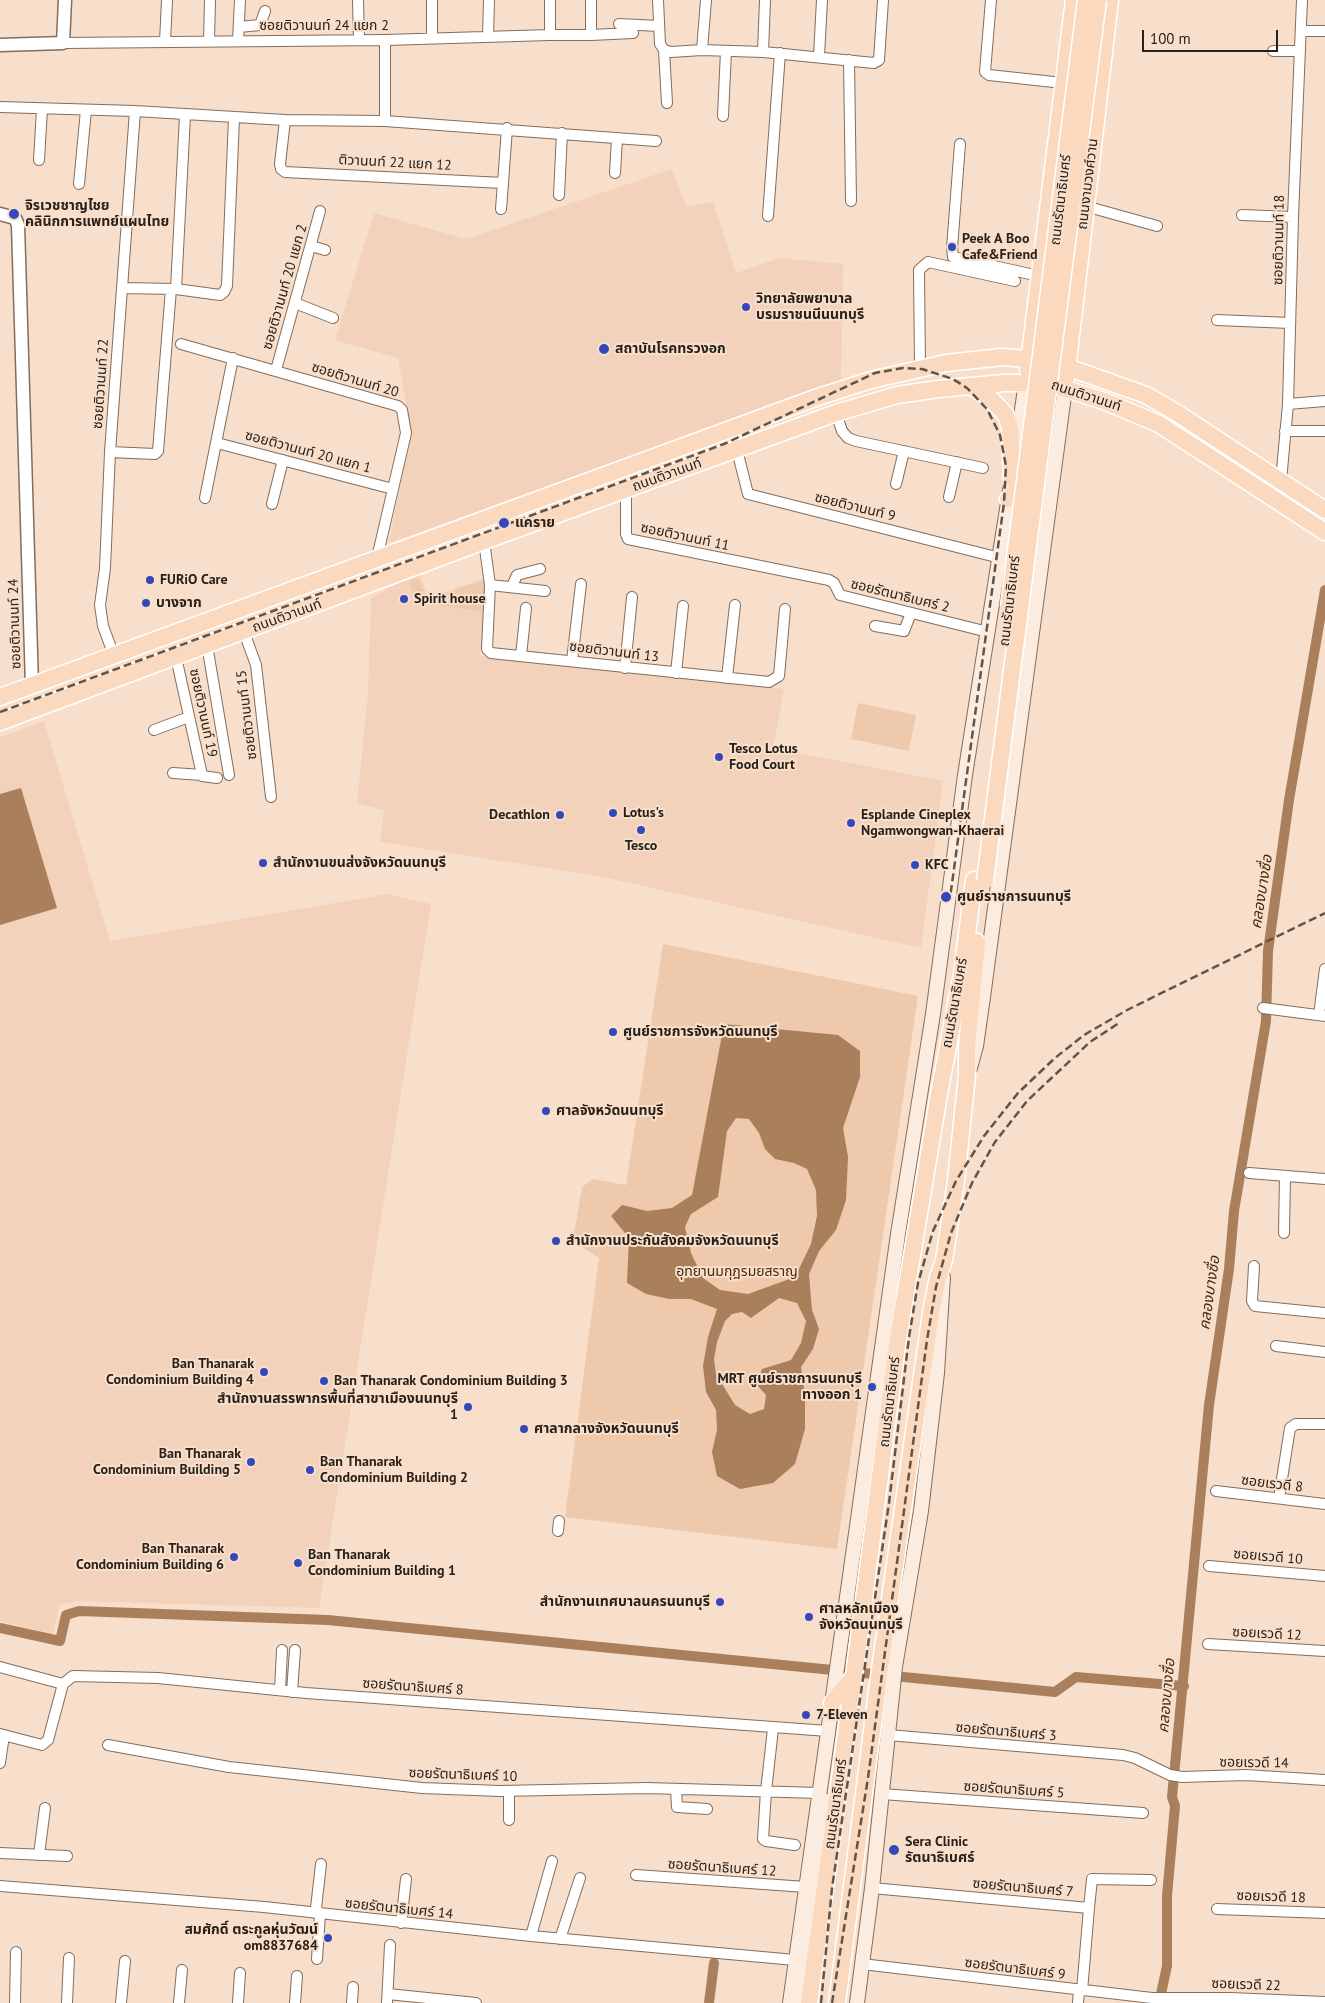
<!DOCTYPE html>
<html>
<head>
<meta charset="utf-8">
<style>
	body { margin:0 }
	#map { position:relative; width:1325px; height:2003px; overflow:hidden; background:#f8dfcb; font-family:"PT Sans",sans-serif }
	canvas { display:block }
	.scale { position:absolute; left:1142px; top:30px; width:136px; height:22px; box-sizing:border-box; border:2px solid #292019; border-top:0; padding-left:6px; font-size:15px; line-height:18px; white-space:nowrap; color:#292019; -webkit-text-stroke:4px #f8dfcb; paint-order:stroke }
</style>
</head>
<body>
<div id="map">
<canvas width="1325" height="2003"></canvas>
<div class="scale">100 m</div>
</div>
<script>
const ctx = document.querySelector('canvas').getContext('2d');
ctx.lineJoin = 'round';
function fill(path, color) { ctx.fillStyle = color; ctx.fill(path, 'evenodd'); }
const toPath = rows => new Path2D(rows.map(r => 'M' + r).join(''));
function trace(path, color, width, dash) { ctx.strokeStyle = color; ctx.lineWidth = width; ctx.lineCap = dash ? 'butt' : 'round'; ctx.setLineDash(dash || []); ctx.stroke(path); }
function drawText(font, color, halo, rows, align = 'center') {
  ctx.font = font + ' "PT Sans","Noto Sans Thai",sans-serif'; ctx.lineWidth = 4; ctx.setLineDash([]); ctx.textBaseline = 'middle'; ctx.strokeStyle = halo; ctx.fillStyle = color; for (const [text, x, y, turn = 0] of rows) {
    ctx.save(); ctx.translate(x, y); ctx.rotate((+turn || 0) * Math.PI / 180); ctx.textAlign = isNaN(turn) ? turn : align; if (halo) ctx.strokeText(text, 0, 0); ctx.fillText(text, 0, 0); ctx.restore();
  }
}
const built = toPath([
	[672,169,686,207,713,202,736,273,780,258,843,264,841,381,389,543,411,433,398,358,335,340,374,213,466,239],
	[419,571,428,598,488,577,480,656,784,689,773,748,943,781,921,948,598,876,380,842,384,810,357,803,368,694,371,598],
	[44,721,110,941,388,894,431,904,319,1608,78,1601,59,1605,53,1634,0,1621,0,737]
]);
const green = toPath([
	[418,578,427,599,487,579,484,612,416,601,409,582],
	[858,703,916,715,909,751,851,739],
	[663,944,918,996,837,1549,565,1517,599,1258,573,1241,582,1187,593,1179,626,1185]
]);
const water = toPath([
	[21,788,57,908,0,925,0,794],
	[724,1024,838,1035,860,1051,860,1077,843,1128,848,1157,846,1200,836,1230,819,1251,809,1274,812,1310,819,1329,813,1349,801,1367,805,1395,805,1429,795,1464,773,1483,740,1489,717,1476,712,1452,717,1430,716,1410,706,1392,703,1366,708,1337,717,1309,691,1299,669,1299,646,1294,627,1283,629,1238,611,1216,622,1205,647,1211,672,1208,692,1195],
	[736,1118,749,1119,759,1133,765,1149,775,1159,794,1163,807,1169,816,1190,817,1216,811,1244,795,1277,748,1294,720,1290,703,1278,691,1253,685,1227,691,1214,718,1197,727,1131],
	[779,1298,797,1303,806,1321,801,1343,791,1360,762,1369,757,1385,766,1395,764,1409,750,1414,735,1405,716,1374,714,1359,717,1342,725,1321,732,1314,742,1312,751,1318]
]);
const canal = toPath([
	[0,1628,60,1641,66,1615,79,1611,328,1620,1055,1692,1076,1677,1184,1686],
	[709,2003,714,1963],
	[1159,2003,1167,1966,1167,1896,1175,1806,1172,1797,1209,1405,1229,1269,1234,1211,1266,1021,1268,951,1289,800,1325,590]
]);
const minor = toPath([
	[358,0,359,39],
	[658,0,660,44,664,50,667,103],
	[991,0,985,72,989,75,1063,83],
	[619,24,659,26],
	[239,27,260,25,265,11],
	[1301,31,1325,31],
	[550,35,591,35,591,0],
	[591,35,633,33],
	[488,37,489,0],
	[432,38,432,0],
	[385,40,385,121],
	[209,41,210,0],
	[238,41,240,0],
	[165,42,167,0],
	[63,43,385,40,550,35,550,0],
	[664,50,671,52,702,50,763,52,874,63,879,60,883,0],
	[702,50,706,0],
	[1273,51,1300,51],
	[763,52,765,0],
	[819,56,822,0],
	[849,60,851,201],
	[0,107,135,111,285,120,385,121,656,141],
	[723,116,726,51],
	[285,120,280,164,281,169,285,172,503,183,507,128],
	[960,144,952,248,953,257,1039,276],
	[39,160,42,109],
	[615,173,617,138],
	[79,184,86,110],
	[559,195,562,133],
	[1085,206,1157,226],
	[501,209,503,183],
	[1242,215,1293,217],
	[768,216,780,53],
	[311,246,325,250],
	[122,288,176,289,220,295,224,292,227,286,234,118],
	[176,289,185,116],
	[295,303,333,318],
	[1217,320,1290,323],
	[181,344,398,406,402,410,406,433,377,558],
	[920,367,919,270,928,262,1015,281],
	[276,370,320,211],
	[1288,404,1325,401],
	[836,413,842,431,848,438,856,441,983,468],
	[1285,431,1325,431],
	[217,443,393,489],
	[737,450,748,494,1000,558],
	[110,452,155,454,158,451,171,289],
	[1281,481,1288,404,1293,217,1302,0],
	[896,484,904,451],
	[626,490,626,534,628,539,829,580,834,583,840,595,988,632],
	[949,497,957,462],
	[205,498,233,358],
	[272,504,283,460],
	[484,541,490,585,487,649,491,653,769,682,779,676,785,609],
	[490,585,545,591],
	[512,586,517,575,540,569],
	[875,626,904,631,911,613],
	[244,632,256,665,271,797],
	[207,645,229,775],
	[114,656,103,626,100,605,105,568,110,452,135,111],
	[521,656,526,608],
	[572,661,581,584],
	[625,668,632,597],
	[676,673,683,606],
	[727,678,735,605],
	[154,730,189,717],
	[173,773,202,775,176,657],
	[202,776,217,778],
	[1263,1008,1325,1016],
	[1319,1015,1325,969],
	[1249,1173,1325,1179],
	[1284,1233,1285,1176],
	[1254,1266,1252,1301,1255,1306,1325,1313],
	[1276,1346,1325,1352],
	[1216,1491,1325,1504],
	[1279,1498,1290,1428,1296,1424,1325,1424],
	[558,1531,559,1521],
	[1209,1566,1325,1576],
	[1208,1644,1325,1651],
	[0,1667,63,1684,73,1676,158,1678,306,1693,828,1731],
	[280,1690,282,1650],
	[292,1692,295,1650],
	[773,1729,766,1791,763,1839,766,1841,795,1845],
	[0,1734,42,1745,48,1740,63,1684],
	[888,1735,1123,1755,1135,1758,1170,1775,1182,1777,1246,1775,1325,1780],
	[108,1745,229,1767,422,1788,500,1791,647,1788,819,1793],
	[0,1763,4,1735],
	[676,1789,677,1807,707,1809],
	[882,1794,1143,1813],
	[509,1820,509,1791],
	[0,1853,67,1856],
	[39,1855,45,1808],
	[636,1875,806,1887],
	[0,1886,264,1907,531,1936,795,1960],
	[872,1888,1089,1908,1082,1991],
	[1089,1908,1092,1879,1151,1880],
	[1217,1909,1325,1913],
	[401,1923,406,1879],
	[531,1936,552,1861],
	[560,1939,580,1878],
	[317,1959,320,1914,316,1908,321,1864],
	[862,1964,1152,1998,1230,1998,1325,2002],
	[388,1994,476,2003],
	[15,2003,16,1952],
	[67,2003,69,1958],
	[121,2003,125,1961],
	[179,2003,182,1970],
	[238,2003,240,1973],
	[295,2003,297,1976],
	[352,2003,353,1987],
	[387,2003,390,1945],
	[1078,2003,1079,1991]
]);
const tertiary = toPath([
	[0,45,63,43,65,0],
	[0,214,15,218,18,225,32,686]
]);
const secondary = toPath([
	[1016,451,1026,382],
	[970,1068,976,1046,983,997,1065,388],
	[790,2003,898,1234,933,1014,965,775,1010,490],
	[800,2003,827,1801],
	[857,2003,872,1888,895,1667,921,1511,937,1373,943,1277]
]);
const primary = toPath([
	[1028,370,1074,0],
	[1066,378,1110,0],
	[971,386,990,398,1006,415,1010,428,1012,478],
	[1008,499,1029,477],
	[0,697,818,397,871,380,946,363,1002,357,1029,359,1067,367,1146,395,1177,413,1325,510],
	[0,722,484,541,836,413,897,395,938,389,1005,383,1047,383,1104,401,1159,424,1325,532],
	[832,1703,854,1676],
	[809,2003,854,1676,897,1345,939,1094,962,973,974,880],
	[837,2003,880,1669,931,1313,938,1277,944,1260,956,1181,967,1075,967,1047,977,942]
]);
const rail = toPath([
	[0,712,724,444,875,373,903,368,922,369,953,379,967,388,987,409,1000,435,1006,466,1004,503,950,898],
	[821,2003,832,1888,889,1503,909,1337,918,1283,933,1231,956,1181,984,1136,1018,1093,1055,1058,1084,1035,1129,1009,1325,913],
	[832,2003,868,1778,927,1340,936,1287,951,1233,972,1183,995,1142,1027,1101,1090,1042,1119,1023]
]);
const primaryBridge = toPath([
	[1009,607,1086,0],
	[985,881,1098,0]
]);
const markers = [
	[14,214,6,"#3448ba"],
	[952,247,5,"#3448ba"],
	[746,307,5,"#3448ba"],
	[604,349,6,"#3448ba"],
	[504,523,6,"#3448ba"],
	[150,580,5,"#3448ba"],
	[404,599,5,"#3448ba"],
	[146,603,5,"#3448ba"],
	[719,757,5,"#3448ba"],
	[613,813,5,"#3448ba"],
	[560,815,5,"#3448ba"],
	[851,823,5,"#3448ba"],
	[641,830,5,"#3448ba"],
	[263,863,5,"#3448ba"],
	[915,865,5,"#3448ba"],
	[946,897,6,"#3448ba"],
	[613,1032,5,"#3448ba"],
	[546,1111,5,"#3448ba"],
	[556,1241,5,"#3448ba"],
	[264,1372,5,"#3448ba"],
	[324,1381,5,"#3448ba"],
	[872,1387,5,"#3448ba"],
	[468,1407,5,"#3448ba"],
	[524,1429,5,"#3448ba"],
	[251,1462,5,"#3448ba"],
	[310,1470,5,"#3448ba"],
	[234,1557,5,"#3448ba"],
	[298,1563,5,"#3448ba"],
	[720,1602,5,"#3448ba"],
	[809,1617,5,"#3448ba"],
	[806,1715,5,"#3448ba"],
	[894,1850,6,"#3448ba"],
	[328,1938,5,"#3448ba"]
];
const streetNames = [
	["ซอยติวานนท์ 24 แยก 2",324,26],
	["ติวานนท์ 22 แยก 12",395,163,3],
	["ถนนงามวงศ์วาน",1088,184,-83],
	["ถนนรัตนาธิเบศร์",1061,200,-83],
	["ซอยติวานนท์ 18",1279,240,-89],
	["ซอยติวานนท์ 20 แยก 2",285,287,-74],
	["ซอยติวานนท์ 20",355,380,17],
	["ซอยติวานนท์ 22",101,384,-86],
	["ถนนติวานนท์",1086,396,18],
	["ซอยติวานนท์ 20 แยก 1",308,452,15],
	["ถนนติวานนท์",667,475,-20],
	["ซอยติวานนท์ 9",855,507,14],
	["ซอยติวานนท์ 11",685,537,12],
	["ซอยรัตนาธิเบศร์ 2",900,596,14],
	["ถนนรัตนาธิเบศร์",1010,601,-83],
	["ถนนติวานนท์",287,616,-20],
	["ซอยติวานนท์ 24",15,624,-92],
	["ซอยติวานนท์ 13",614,652,7],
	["ซอยติวานนท์ 19",203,713,78],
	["ซอยติวานนท์ 15",247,715,-97],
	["ถนนรัตนาธิเบศร์",955,1003,-80],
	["ถนนรัตนาธิเบศร์",890,1402,-83],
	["ซอยเรวดี 8",1272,1484,7],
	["ซอยเรวดี 10",1268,1557,5],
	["ซอยเรวดี 12",1267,1634,3],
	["ซอยรัตนาธิเบศร์ 8",413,1687,4],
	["ซอยรัตนาธิเบศร์ 3",1006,1732,5],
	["ซอยเรวดี 14",1254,1763,1],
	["ซอยรัตนาธิเบศร์ 10",463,1775,2],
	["ซอยรัตนาธิเบศร์ 5",1014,1790,4],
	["ถนนรัตนาธิเบศร์",836,1804,-82],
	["ซอยรัตนาธิเบศร์ 12",722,1868,4],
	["ซอยรัตนาธิเบศร์ 7",1023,1888,5],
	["ซอยเรวดี 18",1271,1897,2],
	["ซอยรัตนาธิเบศร์ 14",399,1909,6],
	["ซอยรัตนาธิเบศร์ 9",1015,1969,7],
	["ซอยเรวดี 22",1246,1985,2]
];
const poiNames = [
	["จิรเวชชาญไชย",25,206],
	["คลินิกการแพทย์แผนไทย",25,222],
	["Peek A Boo",962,239],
	["Cafe&Friend",962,255],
	["วิทยาลัยพยาบาล",756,299],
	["บรมราชนนีนนทบุรี",756,315],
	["สถาบันโรคทรวงอก",615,349],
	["แคราย",515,523],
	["FURiO Care",160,580],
	["Spirit house",414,599],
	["บางจาก",156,603],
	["Tesco Lotus",729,749],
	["Food Court",729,765],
	["Lotus's",623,813],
	["Decathlon",550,815,"right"],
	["Esplande Cineplex",861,815],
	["Ngamwongwan-Khaerai",861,831],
	["Tesco",641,846,"center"],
	["สำนักงานขนส่งจังหวัดนนทบุรี",273,863],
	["KFC",925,865],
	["ศูนย์ราชการนนทบุรี",957,897],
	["ศูนย์ราชการจังหวัดนนทบุรี",623,1032],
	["ศาลจังหวัดนนทบุรี",556,1111],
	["สำนักงานประกันสังคมจังหวัดนนทบุรี",566,1241],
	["Ban Thanarak",254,1364,"right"],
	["Condominium Building 4",254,1380,"right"],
	["MRT ศูนย์ราชการนนทบุรี",862,1379,"right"],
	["ทางออก 1",862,1395,"right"],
	["Ban Thanarak Condominium Building 3",334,1381],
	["สำนักงานสรรพากรพื้นที่สาขาเมืองนนทบุรี",458,1399,"right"],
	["1",458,1415,"right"],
	["ศาลากลางจังหวัดนนทบุรี",534,1429],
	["Ban Thanarak",241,1454,"right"],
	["Condominium Building 5",241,1470,"right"],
	["Ban Thanarak",320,1462],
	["Condominium Building 2",320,1478],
	["Ban Thanarak",224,1549,"right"],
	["Condominium Building 6",224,1565,"right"],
	["Ban Thanarak",308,1555],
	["Condominium Building 1",308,1571],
	["สำนักงานเทศบาลนครนนทบุรี",710,1602,"right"],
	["ศาลหลักเมือง",819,1609],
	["จังหวัดนนทบุรี",819,1625],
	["7-Eleven",816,1715],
	["Sera Clinic",905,1842],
	["รัตนาธิเบศร์",905,1858],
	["สมศักดิ์ ตระกูลหุ่นวัฒน์",318,1930,"right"],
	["om8837684",318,1946,"right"]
];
const parkNames = [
	["อุทยานมกุฎรมยสราญ",737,1272]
];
const waterNames = [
	["คลองบางซื่อ",1262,892,-81],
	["คลองบางซื่อ",1210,1293,-82],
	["คลองบางซื่อ",1167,1696,-85]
];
fill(built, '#f2d2bb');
fill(green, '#efc9ac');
fill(water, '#aa7f5c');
trace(canal, '#aa7f5c', 10);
trace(minor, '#836d5c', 12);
trace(tertiary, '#836d5c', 15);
trace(secondary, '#836d5c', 16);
trace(primary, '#fff', 19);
trace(minor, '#fff', 10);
trace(tertiary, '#fff', 12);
trace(secondary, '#fcecdf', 14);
trace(primary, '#fad9be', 16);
trace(rail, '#615449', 2.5, [8, 4]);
trace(primaryBridge, '#fff', 19, []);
trace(primaryBridge, '#fad9be', 16);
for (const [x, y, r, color] of markers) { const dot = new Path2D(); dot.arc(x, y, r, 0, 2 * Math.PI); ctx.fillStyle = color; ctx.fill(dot); trace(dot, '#f8dfcb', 2); }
drawText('14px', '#292019', '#f8dfcb', streetNames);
drawText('bold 14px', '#292019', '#f8dfcb', poiNames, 'left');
drawText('14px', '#47290c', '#f8dfcb', parkNames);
drawText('italic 15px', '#48290d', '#f8dfcb', waterNames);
</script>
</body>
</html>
